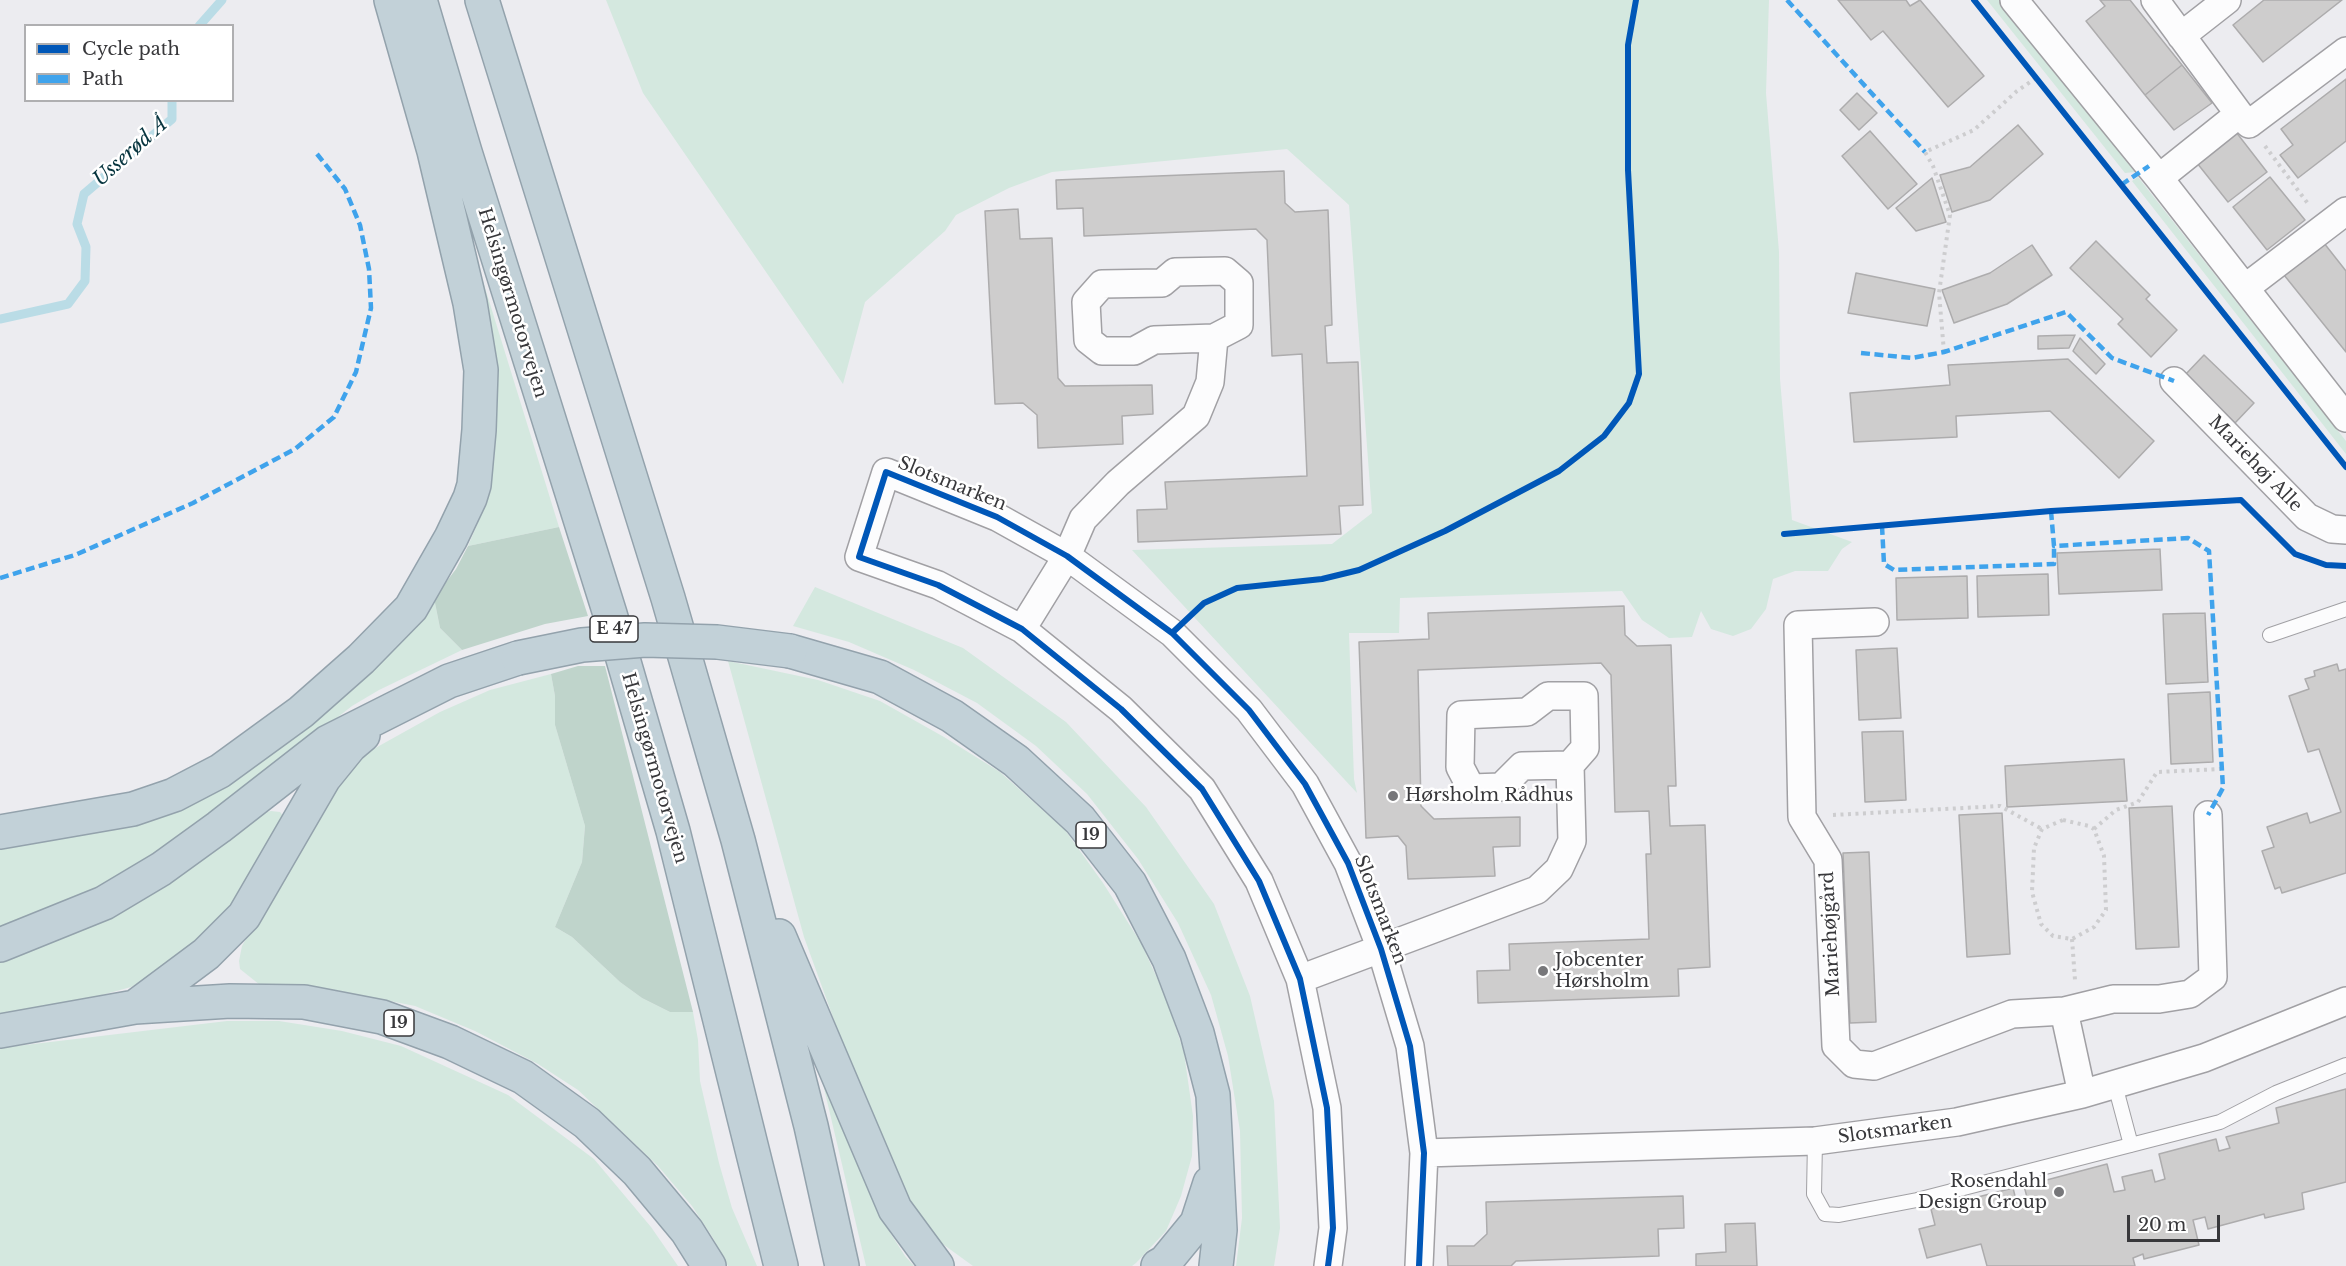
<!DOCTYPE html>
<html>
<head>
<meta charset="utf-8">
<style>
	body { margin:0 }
	#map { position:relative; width:2346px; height:1266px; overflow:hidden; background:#ececf0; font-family:"Libre Baskerville",serif }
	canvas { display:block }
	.legend { position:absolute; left:24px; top:24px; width:210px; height:78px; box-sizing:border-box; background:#fff; border:2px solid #afafb1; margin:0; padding:8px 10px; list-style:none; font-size:18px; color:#38383b }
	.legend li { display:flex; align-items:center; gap:12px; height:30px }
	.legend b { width:30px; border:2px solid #afafb1 }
	.scale { position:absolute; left:2127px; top:1215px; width:93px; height:27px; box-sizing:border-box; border:3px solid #38383b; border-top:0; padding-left:8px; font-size:18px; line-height:21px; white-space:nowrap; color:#38383b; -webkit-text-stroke:4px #fff; paint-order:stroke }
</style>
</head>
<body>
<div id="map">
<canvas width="2346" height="1266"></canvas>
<ul class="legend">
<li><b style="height:8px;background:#0057b8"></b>Cycle path</li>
<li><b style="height:8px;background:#3fa3ec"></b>Path</li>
</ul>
<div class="scale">20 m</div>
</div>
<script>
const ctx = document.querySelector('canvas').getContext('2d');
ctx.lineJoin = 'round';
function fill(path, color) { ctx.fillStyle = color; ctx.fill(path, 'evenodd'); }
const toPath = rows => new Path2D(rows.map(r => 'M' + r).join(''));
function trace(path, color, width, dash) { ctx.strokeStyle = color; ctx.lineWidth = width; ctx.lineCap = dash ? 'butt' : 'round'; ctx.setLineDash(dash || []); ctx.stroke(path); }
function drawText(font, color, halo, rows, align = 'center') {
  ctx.font = font + ' "Libre Baskerville",serif'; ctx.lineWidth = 5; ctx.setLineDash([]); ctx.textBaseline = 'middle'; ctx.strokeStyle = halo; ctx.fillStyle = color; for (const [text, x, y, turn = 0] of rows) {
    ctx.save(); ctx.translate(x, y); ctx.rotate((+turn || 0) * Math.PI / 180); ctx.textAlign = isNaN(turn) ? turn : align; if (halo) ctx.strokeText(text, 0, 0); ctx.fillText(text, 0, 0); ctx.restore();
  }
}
const green = toPath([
	[606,0,1769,0,1766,93,1779,252,1780,379,1792,520,1852,542,1842,549,1828,571,1795,571,1773,579,1766,609,1751,629,1733,636,1711,629,1701,611,1692,637,1669,638,1642,620,1622,591,1400,598,1399,633,1349,633,1354,779,1357,793,1132,550,1332,544,1372,513,1349,205,1287,149,1052,172,1009,188,956,215,945,231,865,302,843,384,643,93],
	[1987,0,1999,0,2135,172,2125,173],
	[2138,177,2346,441,2346,454,2132,181],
	[478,265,559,527,468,546,485,506,494,463,497,420,494,375],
	[815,587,963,648,1066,722,1146,807,1214,904,1250,996,1274,1101,1280,1228,1274,1266,1236,1266,1242,1218,1240,1131,1228,1056,1211,995,1178,923,1138,859,1087,794,1036,746,977,703,914,670,849,642,793,626],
	[434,598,440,628,462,650,379,690,352,706,195,829,104,886,0,929,0,846,167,814],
	[728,661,818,680,880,701,944,737,1000,772,1065,830,1103,883,1141,943,1167,1000,1184,1053,1193,1116,1192,1156,1181,1196,1166,1231,1136,1263,1132,1266,973,1266,940,1242,913,1207,868,1114,804,937],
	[551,674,555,696,555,725,585,826,582,862,555,927,572,937,620,982,642,998,670,1012,693,1012,698,1040,700,1081,719,1163,732,1208,757,1266,728,1266,713,1238,692,1206,658,1166,578,1090,538,1064,475,1031,415,1006,319,987,260,985,240,969,239,961,242,946,321,805,348,773,370,751,440,712,490,690],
	[271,811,280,812,285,818,221,922,160,970,131,987,80,1001,0,1018,0,958,255,815],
	[227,1021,279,1021,342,1031,401,1046,508,1095,594,1159,651,1227,678,1266,0,1266,0,1048],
	[825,1082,873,1201,891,1234,905,1256,914,1266,866,1266,823,1084]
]);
const forest = toPath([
	[559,527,588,616,545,624,462,650,440,628,434,598,456,569,468,546],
	[578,666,605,666,693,1012,670,1012,642,998,620,982,572,937,555,927,582,862,585,826,555,725,555,696,551,674]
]);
const stream = toPath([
	[199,26,222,0],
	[0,319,68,304,85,281,86,247,77,224,84,194,172,119,172,100]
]);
const building = toPath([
	[1838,0,1906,0,1910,6,1920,0,1984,76,1948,107,1883,31,1871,40,1838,0],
	[2100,0,2130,0,2182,65,2145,95,2086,21,2105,6,2100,0],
	[2264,0,2342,0,2263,62,2233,25,2264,0],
	[2182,65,2212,103,2174,130,2145,95,2182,65],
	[2346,79,2346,141,2298,178,2280,155,2293,145,2281,129,2346,79],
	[1857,93,1877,113,1859,130,1840,110,1857,93],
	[2018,125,2043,154,1990,200,1952,212,1940,175,1970,167,2018,125],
	[1870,131,1917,184,1888,209,1842,156,1870,131],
	[2236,132,2267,172,2228,202,2197,163,2236,132],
	[1284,171,1285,203,1295,212,1328,210,1332,325,1325,326,1327,363,1358,362,1363,505,1339,506,1341,534,1138,542,1137,510,1167,509,1165,482,1307,476,1302,354,1272,356,1267,240,1256,229,1084,236,1083,208,1057,209,1056,180,1284,171],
	[2270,177,2305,220,2267,250,2233,207,2270,177],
	[1932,178,1946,222,1916,231,1896,208,1932,178],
	[1018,209,1020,239,1052,238,1058,378,1065,386,1152,385,1153,414,1122,416,1123,444,1038,448,1037,415,1023,403,995,404,985,211,1018,209],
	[2320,238,2346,271,2346,352,2280,270,2320,238],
	[2096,241,2150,295,2146,299,2177,330,2151,357,2118,324,2123,319,2070,268,2096,241],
	[2032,245,2052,275,2007,304,1954,323,1942,290,1990,273,2032,245],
	[1856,273,1935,289,1927,326,1848,313,1856,273],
	[2075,335,2069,348,2038,349,2038,336,2075,335],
	[2080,338,2105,364,2096,374,2073,351,2080,338],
	[2204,355,2254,403,2235,423,2185,375,2204,355],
	[2068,359,2154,441,2119,478,2050,411,1956,416,1957,437,1854,442,1850,393,1950,385,1948,365,2068,359],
	[2160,549,2162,590,2059,594,2057,553,2160,549],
	[2048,574,2049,615,1978,617,1977,576,2048,574],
	[1967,576,1968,618,1897,620,1896,578,1967,576],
	[1624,606,1625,635,1637,646,1671,645,1676,786,1668,786,1670,826,1705,825,1710,967,1678,969,1679,996,1478,1003,1477,971,1510,970,1509,944,1649,939,1646,854,1651,854,1649,811,1615,812,1611,675,1601,663,1418,670,1421,806,1434,819,1520,817,1520,846,1493,847,1495,876,1408,879,1406,846,1398,836,1366,838,1359,642,1429,639,1428,613,1624,606],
	[2205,613,2208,682,2166,684,2163,614,2205,613],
	[1897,648,1901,718,1859,720,1856,650,1897,648],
	[2337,664,2339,671,2346,669,2346,873,2282,893,2280,887,2275,889,2262,851,2274,847,2267,827,2307,813,2310,823,2341,812,2319,749,2308,752,2289,696,2309,689,2305,679,2315,676,2314,671,2337,664],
	[2210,692,2213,762,2171,764,2168,694,2210,692],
	[1903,731,1906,800,1865,802,1862,732,1903,731],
	[2124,759,2127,801,2007,807,2005,766,2124,759],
	[2172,806,2179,947,2136,949,2129,808,2172,806],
	[2002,813,2010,954,1967,957,1959,815,2002,813],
	[1869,852,1876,1022,1850,1023,1843,853,1869,852],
	[2346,1089,2346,1182,2302,1193,2304,1209,2265,1218,2264,1214,2208,1229,2205,1217,2193,1220,2199,1245,2144,1259,2143,1254,2133,1258,2135,1266,1987,1266,1981,1244,1927,1258,1919,1229,1935,1225,1931,1209,2013,1188,2017,1204,2028,1201,2024,1186,2107,1164,2114,1192,2125,1190,2122,1177,2152,1170,2155,1182,2165,1179,2159,1154,2216,1139,2219,1151,2230,1148,2226,1137,2279,1123,2276,1108,2346,1089],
	[1683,1196,1684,1228,1658,1229,1659,1256,1516,1261,1511,1266,1448,1266,1447,1246,1474,1246,1487,1234,1486,1202,1683,1196],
	[1755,1223,1757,1266,1696,1266,1696,1254,1726,1252,1725,1224,1755,1223]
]);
const path = toPath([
	[2265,146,2309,205],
	[1944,352,1939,293,1950,215,1933,166,1925,152,1974,130,2017,91,2036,78],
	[1833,815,2000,806,2042,829],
	[2063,820,2089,826,2094,829,2104,856,2106,910,2094,927,2072,939,2053,936,2041,924,2032,892,2034,848,2042,829,2063,820],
	[2094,829,2116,810,2138,802,2157,772,2221,769],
	[2072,939,2075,980]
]);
const lane = toPath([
	[2270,635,2346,609],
	[2115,1085,2131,1145],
	[1815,1141,1814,1194,1825,1214,1839,1215,1917,1200,2220,1122,2276,1093,2346,1065]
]);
const street = toPath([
	[2014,0,2159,178,2346,418],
	[2155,0,2239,114],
	[2181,36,2227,0],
	[2159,178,2239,114,2249,124,2346,51],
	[2245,288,2346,211],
	[2174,381,2307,517,2332,529,2346,530],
	[1875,622,1798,625,1802,817,1828,860,1836,1046,1854,1064,1874,1066,2012,1014,2064,1011],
	[1022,629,1067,556,1083,519,1118,483,1196,416,1210,382,1214,338,1154,340,1134,351,1102,351,1088,340,1086,302,1102,284,1162,283,1175,272,1225,271,1239,283,1239,325,1214,338],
	[1300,979,1537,890,1559,869,1572,841,1570,765,1522,766,1501,787,1471,788,1460,767,1461,715,1527,712,1548,696,1584,696,1585,748,1570,765],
	[2082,1094,2064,1011,2113,999,2159,999,2190,994,2213,977,2208,815],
	[1424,1153,1815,1141,1957,1122,2082,1094,2204,1058,2346,1001],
	[1328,1266,1333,1228,1327,1108,1300,979,1259,881,1202,789,1121,709,1022,629,938,585,859,557,886,472,997,517,1067,556,1172,633,1249,710,1305,784,1348,863,1381,949,1410,1046,1424,1153,1419,1266]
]);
const highway = toPath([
	[420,0,465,152,610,614,673,831,781,1266],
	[482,0,668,598,738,840,811,1126,842,1266],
	[790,651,880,677,952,716,1016,761,1080,820,1130,884,1169,959,1197,1033,1213,1095,1220,1230,1216,1266],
	[0,832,133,809,174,795,220,771,301,712,361,659,411,608,451,538,470,498,474,485,479,430,481,370,470,303,434,151,391,0],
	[779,936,895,1209,937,1266],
	[0,945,104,903,161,869,219,827,328,742,449,681,518,658],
	[135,1007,206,954,244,916,324,778,350,746,363,735],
	[0,1031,135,1007,230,1001,304,1002,382,1017,450,1042,523,1077,587,1123,637,1171,687,1231,709,1266],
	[1158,1266,1165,1262,1197,1223,1210,1183]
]);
const highwayBridge = toPath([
	[518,658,582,645,645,640,717,642,790,651]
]);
const quiet = toPath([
	[1787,0,1925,152],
	[2121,185,2149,166],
	[1861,353,1912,358,1944,352,2066,312,2112,358,2174,381],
	[2051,511,2054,546,2188,538,2209,551,2223,788,2208,815],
	[1882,526,1884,564,1894,570,2054,564,2054,546],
	[0,578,75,555,193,503,295,449,334,417,356,372,371,308,369,269,360,225,345,189,317,154]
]);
const cycleway = toPath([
	[1974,0,2346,467],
	[1784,534,2051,511,2241,500,2295,554,2326,565,2346,566],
	[1172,633,1204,603,1237,588,1322,579,1359,570,1445,531,1559,471,1604,436,1629,403,1639,374,1628,170,1628,45,1636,0],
	[1328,1266,1333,1228,1327,1108,1300,979,1259,881,1202,789,1121,709,1022,629,938,585,859,557,886,472,997,517,1067,556,1172,633,1249,710,1305,784,1348,863,1381,949,1410,1046,1424,1153,1419,1266]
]);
const markers = [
	[1393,796,6,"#77777a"],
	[1543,971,6,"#77777a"],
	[2059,1192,6,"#77777a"]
];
const shields = [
	[614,629,48],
	[1091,835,30],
	[399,1023,30]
];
const shieldNames = [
	["E 47",614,629],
	["19",1091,835],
	["19",399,1023]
];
const streetNames = [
	["Helsingørmotorvejen",512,303,73],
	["Mariehøj Alle",2255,464,46],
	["Slotsmarken",952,484,22],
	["Helsingørmotorvejen",654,768,74],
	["Slotsmarken",1380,910,69],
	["Mariehøjgård",1831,934,-93],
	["Slotsmarken",1895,1130,-8]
];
const poiNames = [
	["Hørsholm Rådhus",1405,796],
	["Jobcenter",1555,961],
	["Hørsholm",1555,982],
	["Rosendahl",2047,1182,"right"],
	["Design Group",2047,1203,"right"]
];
const waterNames = [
	["Usserød Å",131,152,-42]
];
fill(green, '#d4e8df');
fill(forest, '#bfd4cb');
trace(stream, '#badce6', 9);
fill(building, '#cecdcd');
trace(building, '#adacad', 1.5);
trace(lane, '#a1a0a4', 16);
trace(street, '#a1a0a4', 30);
trace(highway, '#93a2ac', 36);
trace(path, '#cdcdcf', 4, [3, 4.5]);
trace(lane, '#fcfcfd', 14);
trace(street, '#fcfcfd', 27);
trace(highway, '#c2d1d8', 33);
trace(highwayBridge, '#93a2ac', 36, []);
trace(highwayBridge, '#c2d1d8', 33);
trace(quiet, '#3fa3ec', 4.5, [9, 4.5]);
trace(cycleway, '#0057b8', 6);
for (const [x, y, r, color] of markers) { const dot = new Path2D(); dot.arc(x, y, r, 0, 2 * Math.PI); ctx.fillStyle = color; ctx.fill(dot); trace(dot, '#fff', 2); }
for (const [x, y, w] of shields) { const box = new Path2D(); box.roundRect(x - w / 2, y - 13, w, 26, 4.5); ctx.fillStyle = '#fff'; ctx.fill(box); trace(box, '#38383b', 1.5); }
drawText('bold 16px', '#38383b', null, shieldNames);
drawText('18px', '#38383b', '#fff', streetNames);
drawText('18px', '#38383b', '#fff', poiNames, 'left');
drawText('italic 20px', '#07353f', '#fff', waterNames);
</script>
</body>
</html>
